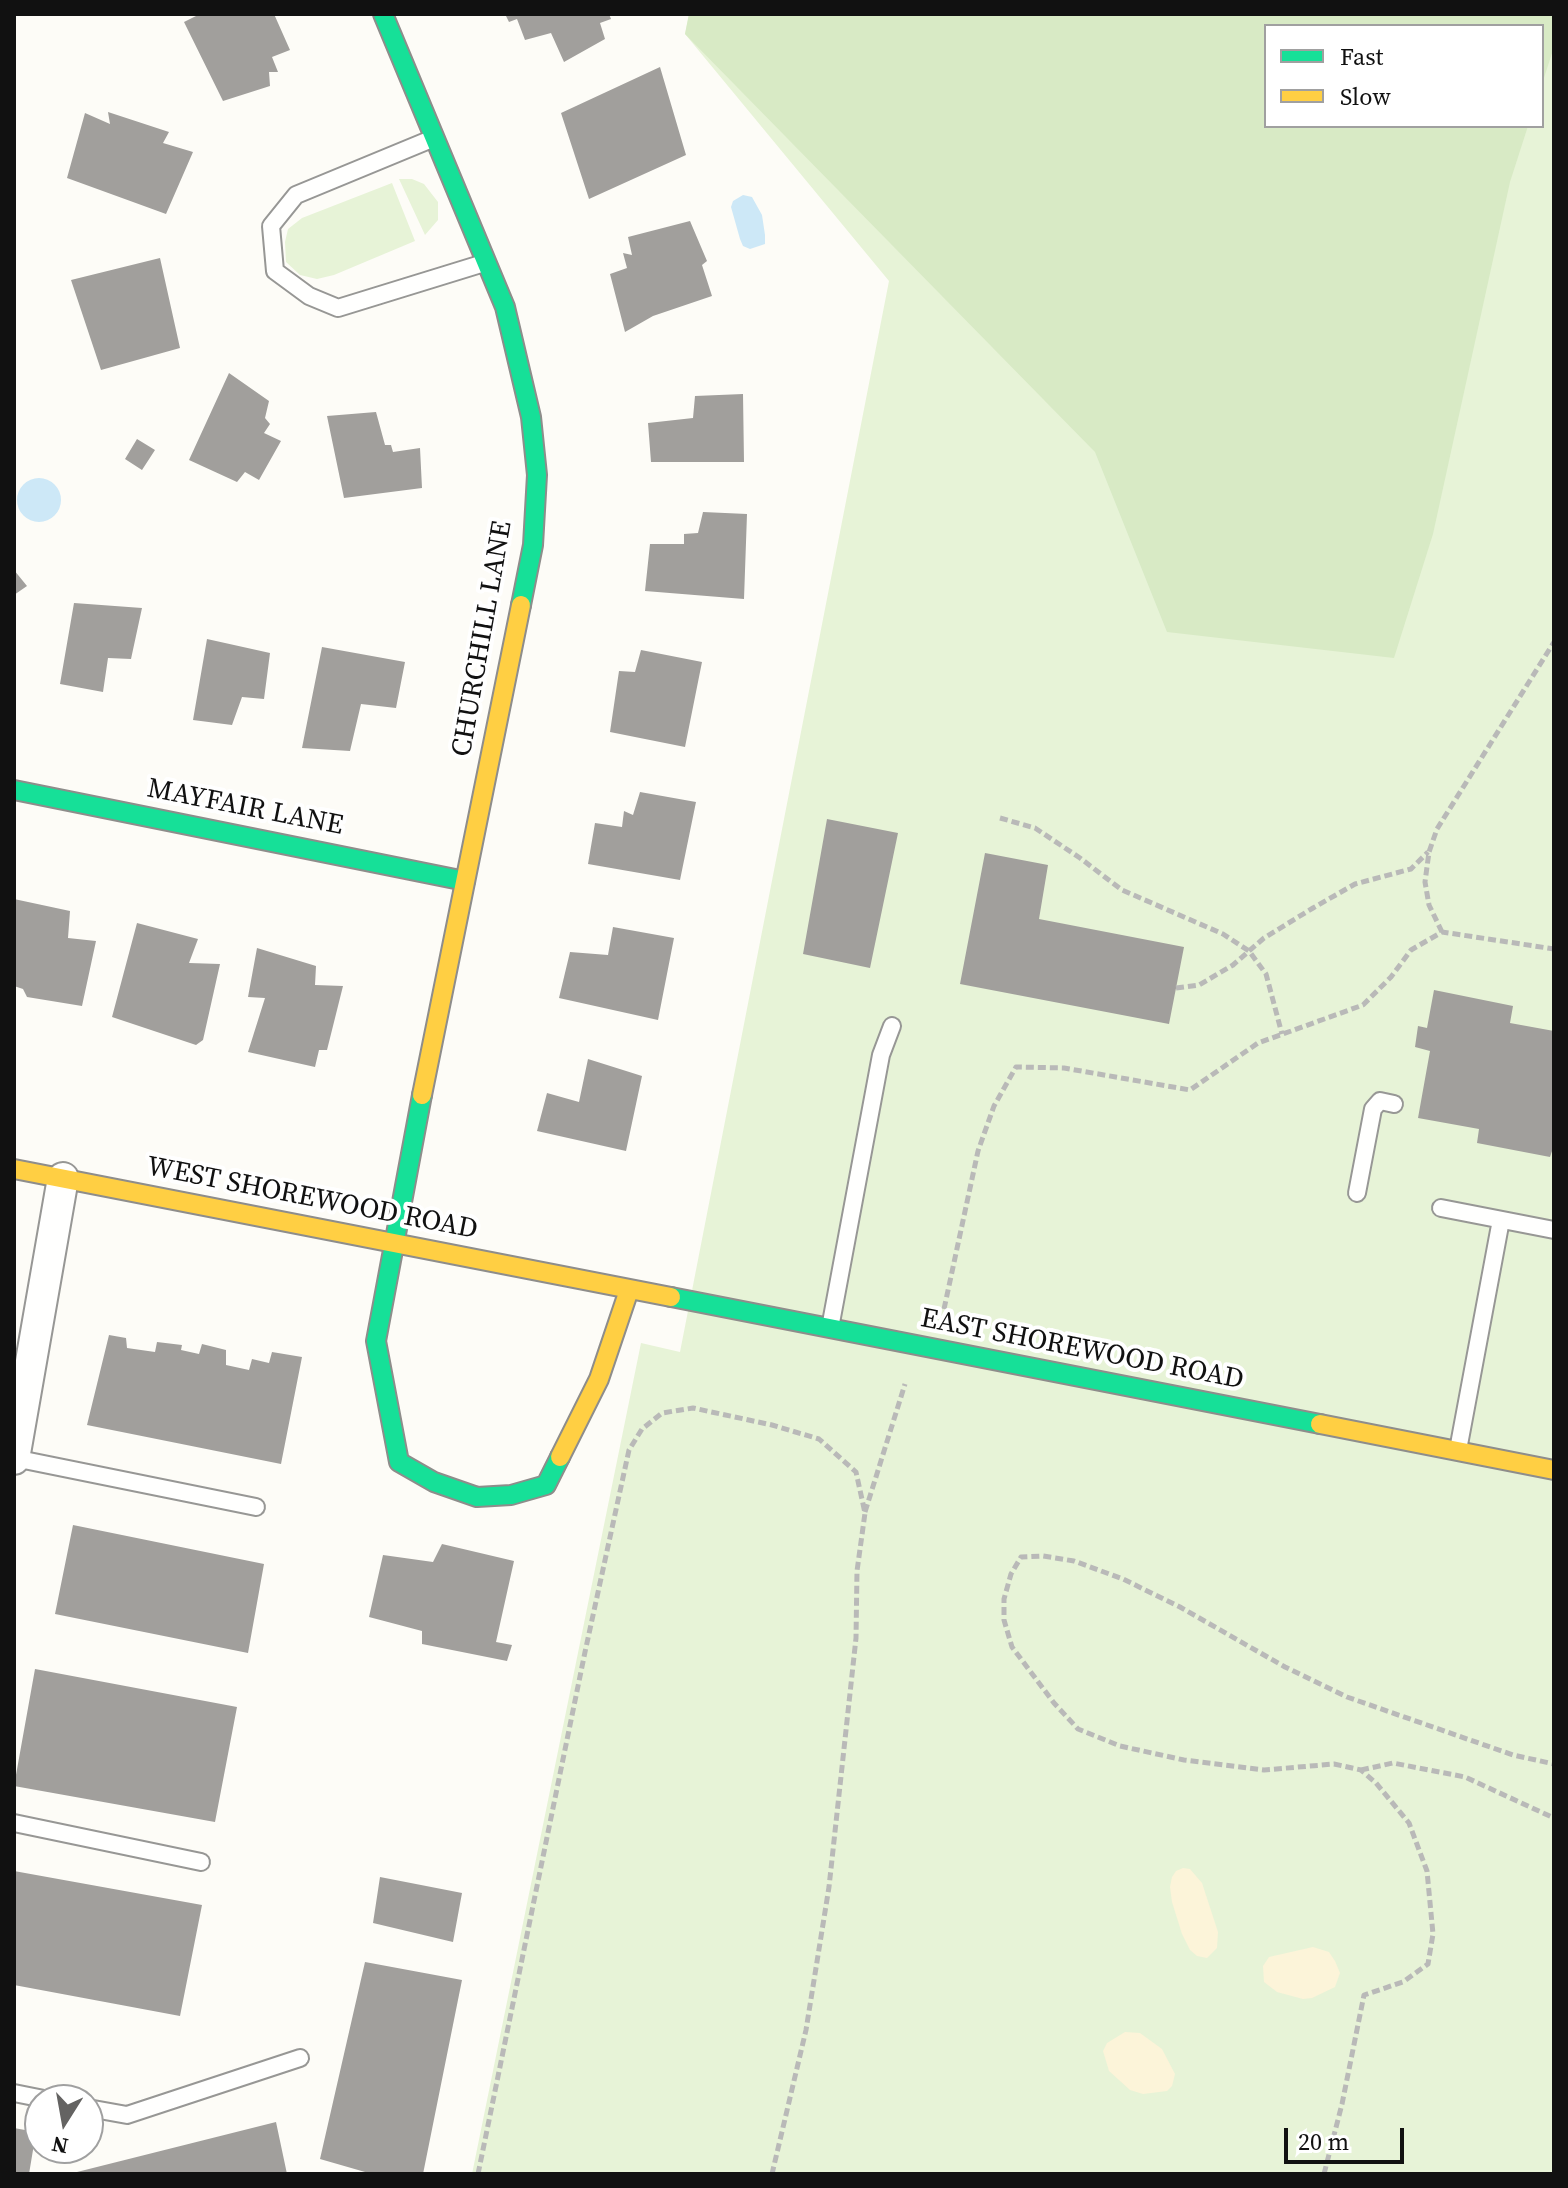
<!DOCTYPE html>
<html>
<head>
<meta charset="utf-8">
<style>
	body { margin:0 }
	#map { position:relative; width:1568px; height:2188px; overflow:hidden; background:#fdfcf7; font-family:"Source Serif 4",serif }
	canvas { display:block }
	.frame { position:absolute; inset:0; border:16px solid #111; pointer-events:none }
	.legend { position:absolute; left:1264px; top:24px; width:280px; height:104px; box-sizing:border-box; background:#fff; border:2px solid #a0a0a0; margin:0; padding:10px 14px; list-style:none; font-size:24px; color:#111 }
	.legend li { display:flex; align-items:center; gap:16px; height:40px }
	.legend b { width:40px; border:2px solid #a0a0a0 }
	.north { position:absolute; left:24px; top:2084px; width:80px; height:80px; box-sizing:border-box; background:#fff; border:2px solid #a0a0a0; border-radius:50%; rotate:191deg; font-size:22px; font-weight:700; line-height:32px; text-align:center; color:#111 }
	.north::after { content:''; display:block; margin:auto; width:28px; height:36px; background:#646362; clip-path:polygon(50% 0,100% 100%,50% 72%,0 100%) }
	.scale { position:absolute; left:1284px; top:2128px; width:120px; height:36px; box-sizing:border-box; border:4px solid #111; border-top:0; padding-left:10px; font-size:24px; line-height:28px; white-space:nowrap; color:#111; -webkit-text-stroke:6px #fff; paint-order:stroke }
</style>
</head>
<body>
<div id="map">
<canvas width="1568" height="2188"></canvas>
<div class="frame"></div>
<ul class="legend">
<li><b style="height:10px;background:#16e098"></b>Fast</li>
<li><b style="height:10px;background:#ffcf43"></b>Slow</li>
</ul>
<div class="north">N</div>
<div class="scale">20 m</div>
</div>
<script>
const ctx = document.querySelector('canvas').getContext('2d');
ctx.lineJoin = 'round';
function fill(path, color) { ctx.fillStyle = color; ctx.fill(path, 'evenodd'); }
const toPath = rows => new Path2D(rows.map(r => 'M' + r).join(''));
function trace(path, color, width, dash) { ctx.strokeStyle = color; ctx.lineWidth = width; ctx.lineCap = dash ? 'butt' : 'round'; ctx.setLineDash(dash || []); ctx.stroke(path); }
function drawText(font, color, halo, rows, align = 'center') {
  ctx.font = font + ' "Source Serif 4",serif'; ctx.lineWidth = 8; ctx.setLineDash([]); ctx.textBaseline = 'middle'; ctx.strokeStyle = halo; ctx.fillStyle = color; for (const [text, x, y, turn = 0] of rows) {
    ctx.save(); ctx.translate(x, y); ctx.rotate((+turn || 0) * Math.PI / 180); ctx.textAlign = isNaN(turn) ? turn : align; if (halo) ctx.strokeText(text, 0, 0); ctx.fillText(text, 0, 0); ctx.restore();
  }
}
const green = toPath([
	[689,14,1554,14,1554,2174,472,2174,641,1343,680,1352,889,281,685,34],
	[1266,26,1542,26,1542,126,1266,126],
	[399,179,412,179,424,184,438,202,438,220,425,235],
	[392,183,415,241,334,275,317,279,300,275,286,262,285,242,288,229,302,218]
]);
const forest = toPath([
	[689,14,1554,14,1554,47,1542,84,1542,26,1266,26,1266,126,1528,126,1510,182,1433,534,1394,658,1167,632,1095,452,685,34]
]);
const sand = toPath([
	[1183,1868,1190,1869,1202,1883,1218,1932,1217,1948,1207,1958,1197,1956,1190,1950,1182,1934,1172,1902,1170,1887,1172,1877,1176,1871],
	[1313,1947,1329,1952,1335,1961,1340,1973,1335,1987,1312,1998,1303,1999,1277,1992,1264,1982,1263,1966,1269,1957],
	[1125,2032,1140,2033,1162,2049,1175,2074,1172,2086,1167,2091,1143,2094,1130,2090,1109,2071,1103,2051,1107,2043]
]);
const water = toPath([
	[743,195,752,197,762,215,765,235,765,244,750,249,743,246,740,239,731,207,733,201],
	'17 500a22 22 0 1 1 44 0a22 22 0 1 1-44 0Z'
]);
const building = toPath([
	[200,14,274,14,290,50,272,57,278,72,269,72,270,86,223,101,184,22],
	[505,14,609,14,611,19,600,23,605,39,564,62,551,33,525,40,517,19,509,22],
	[660,67,686,155,589,199,561,113],
	[108,112,169,132,163,143,193,152,166,214,67,178,85,113,110,124],
	[690,221,707,261,702,265,712,296,653,316,625,332,610,274,627,268,623,253,632,255,628,237],
	[160,258,180,348,101,370,71,280],
	[229,373,269,401,265,418,270,424,264,433,281,441,259,480,245,472,237,482,189,460],
	[743,394,744,462,651,462,648,423,693,418,695,396],
	[376,412,385,445,391,445,393,452,420,448,422,488,344,498,327,416],
	[137,439,155,450,142,470,125,459],
	[703,512,747,514,744,599,645,591,650,544,684,544,684,534,698,533],
	[14,570,27,586,14,595],
	[74,603,142,608,131,659,108,658,103,692,60,684],
	[207,639,270,653,264,699,242,697,232,725,193,720],
	[322,647,405,662,396,708,361,704,350,751,302,748],
	[641,650,702,662,685,747,610,732,619,671,635,672],
	[640,792,696,802,680,880,588,864,595,823,622,827,624,811,633,815],
	[827,819,898,833,870,968,803,954],
	[985,853,1048,865,1039,919,1184,947,1169,1024,960,984],
	[14,899,70,911,68,938,96,941,82,1006,27,997,23,989,14,986],
	[137,923,198,939,189,963,220,964,203,1040,196,1045,112,1017],
	[613,927,674,938,658,1020,559,998,570,952,608,955],
	[257,948,316,966,315,985,343,986,327,1050,319,1050,315,1067,248,1052,265,998,248,997],
	[1434,990,1513,1006,1510,1023,1554,1031,1554,1145,1550,1157,1477,1143,1479,1129,1418,1118,1430,1051,1415,1047,1418,1026,1427,1028],
	[588,1059,642,1076,626,1151,537,1131,547,1093,579,1102],
	[109,1335,126,1338,127,1348,155,1352,157,1342,182,1345,181,1350,199,1354,202,1344,226,1350,226,1365,249,1370,252,1359,269,1363,272,1352,302,1357,281,1464,87,1425],
	[73,1525,264,1564,248,1653,55,1614],
	[442,1544,514,1561,496,1642,512,1645,507,1661,422,1644,422,1631,369,1617,383,1555,433,1562],
	[35,1669,237,1707,215,1822,14,1786],
	[14,1871,202,1905,180,2016,14,1985],
	[380,1877,462,1893,453,1942,373,1923],
	[365,1962,462,1980,423,2174,372,2174,320,2159],
	[276,2122,287,2174,73,2174,73,2173],
	[14,2128,36,2132,29,2174,14,2174]
]);
const path = toPath([
	[1000,818,1035,828,1080,858,1122,890,1223,934,1249,951,1266,974,1282,1034],
	[1442,932,1429,905,1425,882,1429,852,1437,829,1554,642],
	[1176,988,1199,985,1233,965,1264,938,1313,908,1355,884,1411,869,1428,852],
	[944,1309,978,1151,994,1106,1016,1067,1064,1068,1190,1090,1258,1043,1363,1005,1391,977,1411,950,1442,932,1554,949],
	[865,1512,905,1384],
	[1361,1770,1393,1763,1465,1777,1554,1818],
	[478,2174,585,1652,629,1450,642,1429,662,1413,693,1408,772,1425,819,1439,856,1472,865,1513,857,1571,856,1638,829,1887,806,2030,772,2174],
	[1324,2174,1342,2104,1364,1995,1403,1982,1428,1964,1433,1934,1427,1871,1409,1823,1376,1783,1361,1770,1334,1764,1264,1770,1184,1760,1120,1746,1078,1729,1054,1703,1012,1647,1004,1620,1004,1599,1011,1574,1021,1557,1043,1556,1074,1561,1123,1579,1180,1607,1285,1667,1347,1697,1513,1755,1554,1764]
]);
const lane = toPath([
	[434,138,296,195,271,226,275,271,309,296,338,308,484,263],
	[1357,1193,1373,1109,1380,1101,1394,1104],
	[1441,1208,1554,1230],
	[830,1328,881,1055,892,1026],
	[1458,1450,1501,1220],
	[14,1458,256,1507],
	[14,1823,201,1862],
	[14,2093,49,2100],
	[88,2108,127,2115,300,2058]
]);
const street = toPath([
	[14,1459,63,1178]
]);
const fast = toPath([
	[383,14,505,307,531,417,537,475,533,545,521,605],
	[14,790,465,881],
	[422,1095,376,1341,399,1462,434,1482,477,1497,511,1495,546,1485,560,1457],
	[671,1297,1320,1424]
]);
const slow = toPath([
	[422,1095,521,605],
	[14,1169,671,1297],
	[1320,1424,1554,1470],
	[560,1457,599,1379,629,1290]
]);
const streetNames = [
	["CHURCHILL LANE",483,639,-80],
	["MAYFAIR LANE",245,808,11],
	["WEST SHOREWOOD ROAD",312,1199,11],
	["EAST SHOREWOOD ROAD",1082,1350,11]
];
fill(green, '#e7f3d7');
fill(forest, '#d8eac5');
fill(sand, '#fcf4d9');
fill(water, '#cde8f7');
fill(building, '#a19f9c');
trace(lane, '#979795', 20);
trace(street, '#979795', 34);
trace(fast, '#8e8d8b', 22);
trace(slow, '#8e8d8b', 22);
trace(path, '#b9b9b8', 5, [8, 4]);
trace(lane, '#fffffe', 16);
trace(street, '#fffffe', 30);
trace(fast, '#16e098', 18);
trace(slow, '#ffcf43', 18);
drawText('28px', '#111', '#fff', streetNames);
</script>
</body>
</html>
